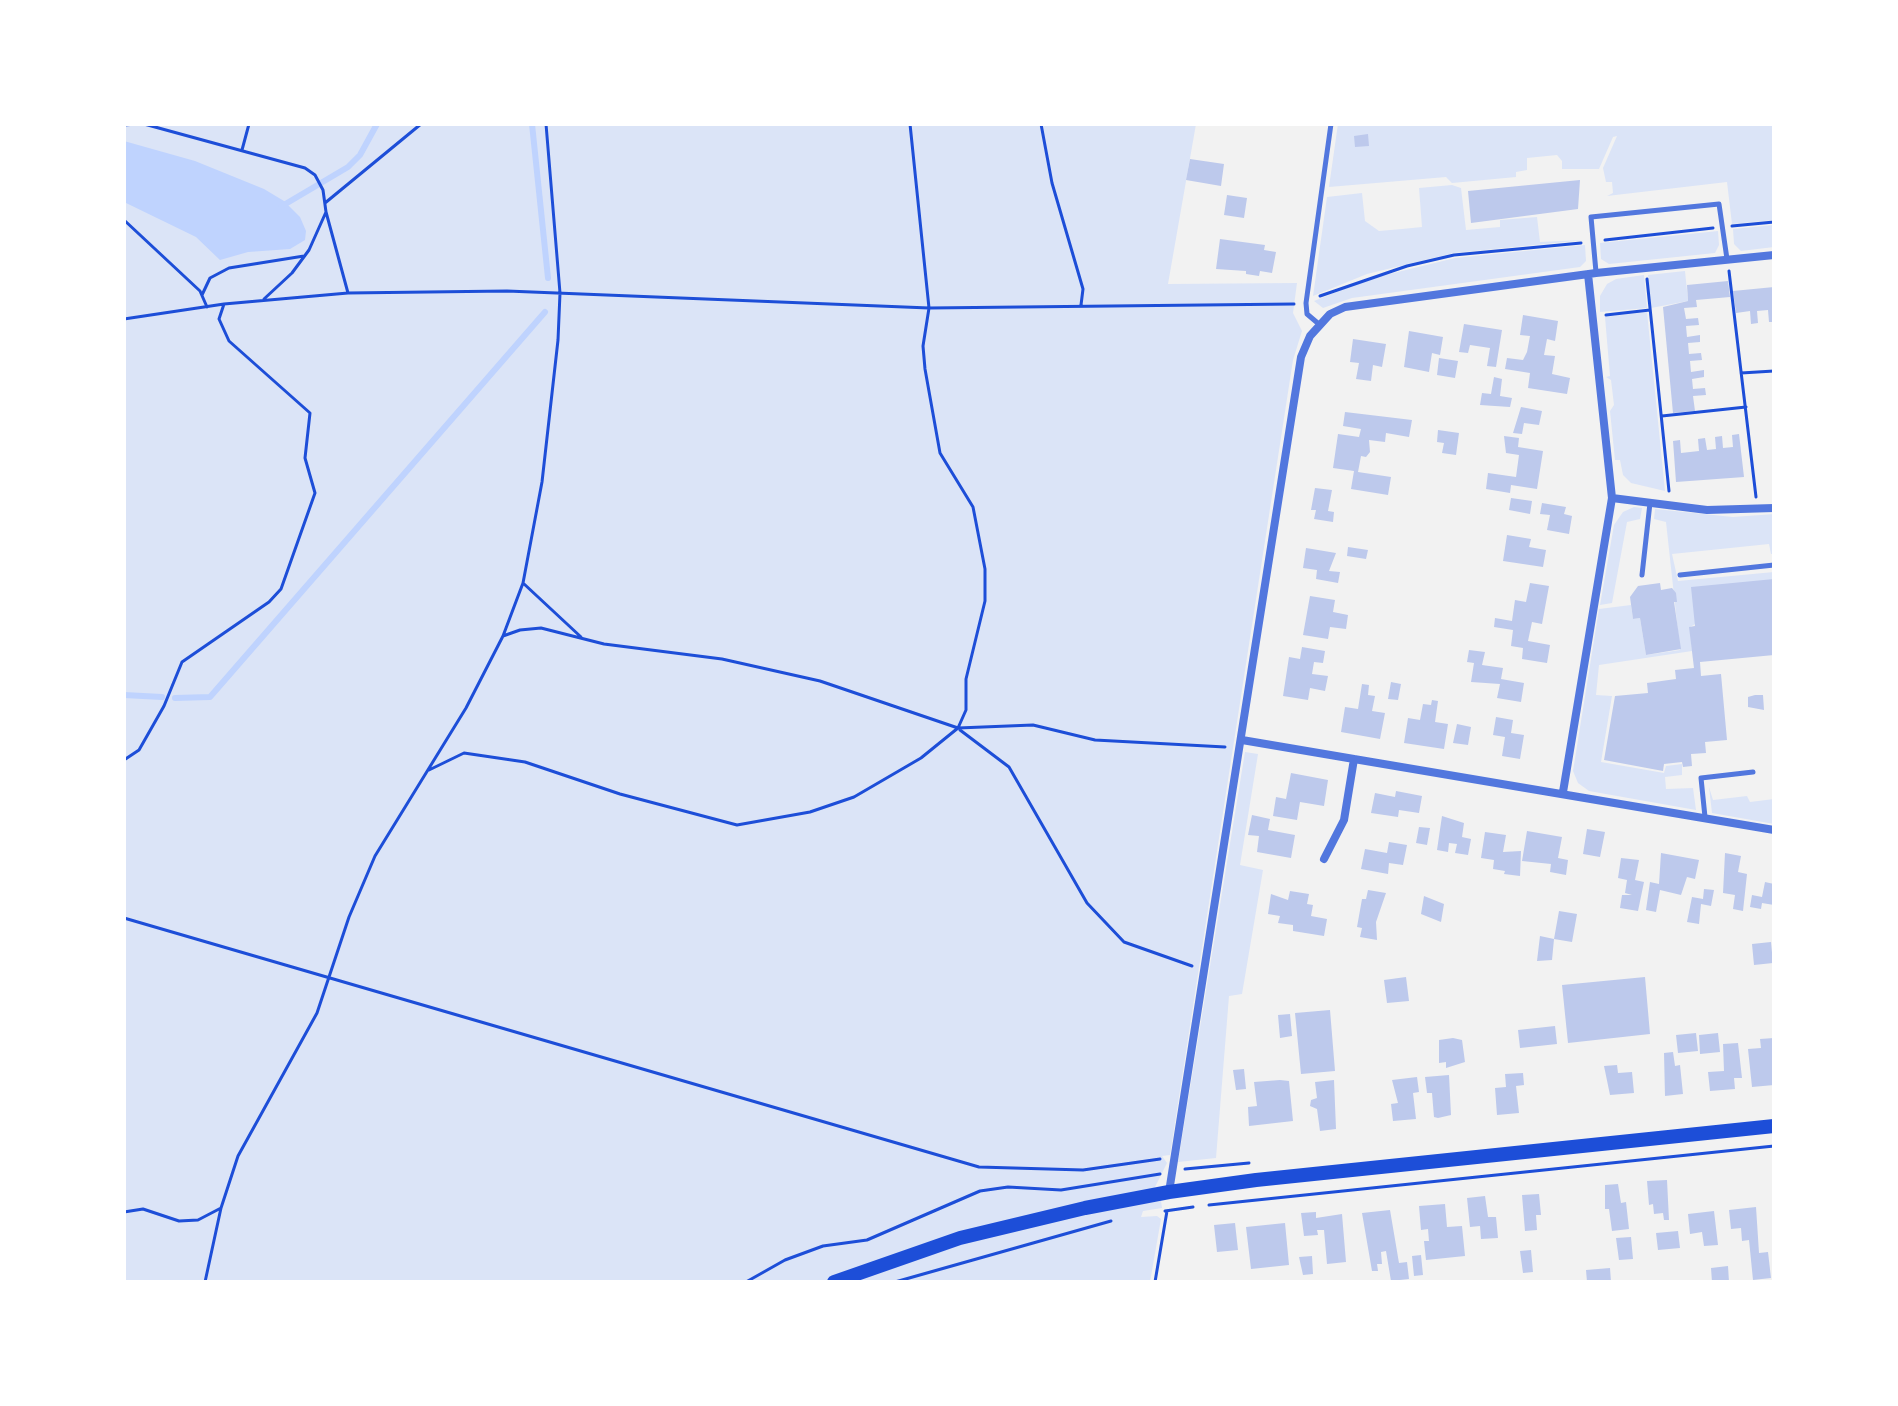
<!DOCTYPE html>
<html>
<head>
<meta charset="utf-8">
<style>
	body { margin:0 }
	#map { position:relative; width:1898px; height:1406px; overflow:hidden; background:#f2f2f2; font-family:Cabin,sans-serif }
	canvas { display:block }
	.frame { position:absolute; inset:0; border:126px solid #fff; pointer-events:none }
</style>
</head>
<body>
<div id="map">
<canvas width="1898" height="1406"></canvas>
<div class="frame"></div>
</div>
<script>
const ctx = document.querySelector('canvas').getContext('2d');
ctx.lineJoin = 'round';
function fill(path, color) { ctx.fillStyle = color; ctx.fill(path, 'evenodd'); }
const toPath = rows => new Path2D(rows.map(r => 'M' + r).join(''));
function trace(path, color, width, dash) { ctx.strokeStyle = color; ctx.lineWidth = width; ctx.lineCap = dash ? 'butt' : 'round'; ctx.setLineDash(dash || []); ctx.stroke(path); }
const green = toPath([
	[124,124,1196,124,1168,284,1297,283,1293,313,1302,331,1293,360,1170,1155,1162,1156,1167,1163,1147,1203,1161,1201,1162,1208,1143,1211,1141,1217,1157,1216,1161,1219,1150,1282,124,1282],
	[1338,124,1774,124,1774,220,1732,224,1727,182,1607,196,1613,193,1612,182,1606,182,1603,168,1617,136,1613,137,1599,169,1562,169,1562,161,1557,155,1527,158,1527,170,1516,172,1516,177,1452,183,1446,177,1329,187],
	[1452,185,1461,188,1466,230,1500,227,1500,220,1537,217,1540,242,1585,240,1454,253,1367,274,1313,296,1327,197,1362,193,1365,221,1379,231,1402,229,1422,227,1419,188],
	[1774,225,1774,247,1741,251,1734,244,1733,229],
	[1718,231,1719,245,1715,253,1609,264,1601,259,1600,243],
	[1585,245,1586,261,1580,267,1352,298,1323,308,1314,301,1369,279,1455,258],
	[1685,271,1688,301,1651,308,1648,275],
	[1644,275,1647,308,1600,312,1600,296,1607,284,1616,279],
	[1647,312,1665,491,1631,483,1623,475,1620,460,1615,460,1610,411,1614,405,1611,380,1606,377,1610,376,1605,317],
	[1634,507,1642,508,1640,519,1627,522,1612,603,1600,605,1614,525,1623,512],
	[1655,509,1733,517,1774,514,1774,554,1771,554,1769,544,1672,554,1678,581,1774,572,1774,579,1690,627,1692,651,1599,665,1596,695,1612,696,1601,762,1664,773,1666,766,1682,764,1682,775,1665,777,1666,789,1693,788,1696,810,1589,791,1578,783,1573,771,1599,609,1631,605,1633,619,1640,618,1646,655,1680,650,1666,522,1654,519],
	[1245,752,1258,754,1240,865,1263,870,1242,994,1229,996,1216,1158,1178,1162],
	[1709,787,1713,800,1747,796,1750,802,1774,799,1774,824,1712,813]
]);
const water = toPath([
	[124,141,195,161,264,189,284,201,300,217,306,231,305,240,290,249,248,252,220,260,196,237,124,202]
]);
const stream = toPath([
	[532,124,548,278],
	[282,206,348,167,360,155,377,124],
	[124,695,162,697],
	[175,698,210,697,545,312]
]);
const building = toPath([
	[1368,134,1369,146,1355,147,1354,136],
	[1190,159,1224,164,1221,186,1186,180],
	[1580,180,1578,209,1471,223,1468,191],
	[1227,195,1247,198,1244,218,1224,215],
	[1220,239,1265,245,1264,250,1276,252,1272,273,1260,271,1259,276,1246,274,1246,271,1216,269],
	[1728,281,1730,297,1696,300,1697,307,1684,308,1686,319,1698,318,1699,325,1686,326,1687,337,1700,335,1700,342,1688,343,1689,354,1701,353,1702,360,1690,361,1691,372,1704,370,1704,377,1692,379,1693,389,1705,388,1706,395,1693,396,1695,411,1673,413,1663,307,1688,301,1687,285],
	[1774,287,1774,322,1769,322,1768,310,1757,311,1758,323,1751,324,1750,311,1736,313,1733,291],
	[1523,315,1558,321,1555,341,1547,339,1544,355,1555,356,1552,374,1570,378,1567,394,1528,388,1530,373,1505,369,1507,358,1523,360,1527,352,1530,336,1520,335],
	[1464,324,1502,330,1496,367,1487,366,1490,348,1470,345,1468,353,1459,352],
	[1409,331,1443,337,1440,355,1432,353,1429,372,1404,367],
	[1353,339,1386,344,1382,367,1373,365,1371,381,1356,379,1359,363,1350,362],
	[1439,358,1458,361,1455,378,1437,375],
	[1494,377,1502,379,1500,396,1512,398,1510,407,1480,405,1482,393,1491,394],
	[1521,407,1542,411,1539,425,1524,423,1522,434,1513,433],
	[1345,412,1412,420,1409,437,1386,433,1385,442,1369,440,1370,452,1366,457,1361,456,1358,472,1391,477,1388,495,1351,489,1354,471,1333,468,1338,434,1359,437,1361,429,1343,426],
	[1438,430,1459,433,1456,455,1442,453,1444,443,1437,442],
	[1739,434,1744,477,1676,482,1673,441,1680,440,1681,453,1699,451,1698,439,1705,438,1707,450,1716,449,1715,437,1722,436,1723,448,1733,447,1732,435],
	[1504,436,1519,438,1518,447,1543,451,1537,489,1511,485,1510,493,1486,489,1488,473,1516,477,1519,455,1506,453],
	[1315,488,1332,490,1328,511,1334,512,1333,522,1314,519,1316,510,1311,510],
	[1511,498,1532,501,1530,514,1509,510],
	[1542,503,1566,507,1564,514,1572,516,1569,534,1547,530,1550,515,1540,514],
	[1507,535,1531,539,1529,547,1546,550,1543,567,1503,561],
	[1348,547,1368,550,1366,559,1347,556],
	[1306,548,1336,553,1329,571,1340,572,1338,583,1316,579,1317,570,1303,568],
	[1774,579,1774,655,1700,662,1701,676,1721,674,1727,740,1705,742,1706,753,1691,754,1692,766,1683,767,1682,762,1664,764,1663,771,1604,760,1615,696,1648,693,1647,683,1676,679,1675,670,1694,668,1689,627,1695,626,1691,587],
	[1530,583,1549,586,1542,624,1532,622,1528,641,1550,645,1547,663,1522,659,1523,648,1511,646,1513,630,1494,627,1495,618,1512,621,1515,600,1526,602],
	[1660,583,1661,590,1672,588,1676,593,1677,602,1674,602,1681,649,1646,655,1640,618,1633,619,1630,597,1638,586],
	[1310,596,1335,600,1333,612,1348,615,1346,629,1330,627,1328,639,1303,635],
	[1302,647,1325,651,1323,663,1314,662,1312,674,1328,676,1325,691,1310,688,1308,700,1283,696,1289,657,1300,659],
	[1469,650,1485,652,1482,665,1503,668,1501,679,1524,683,1521,702,1497,698,1500,684,1471,682,1474,663,1467,662],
	[1391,682,1401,684,1398,700,1388,699],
	[1362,684,1369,685,1368,695,1375,696,1372,711,1385,713,1380,739,1341,732,1345,707,1358,709],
	[1755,695,1763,695,1764,710,1748,707,1748,697],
	[1432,700,1438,701,1435,722,1448,724,1444,749,1404,743,1408,718,1420,720,1423,704,1431,705],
	[1496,717,1513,720,1511,733,1524,735,1520,759,1502,756,1505,737,1493,735],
	[1457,724,1471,727,1468,745,1453,743],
	[1291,773,1328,780,1324,806,1300,802,1297,820,1273,816,1276,797,1286,799],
	[1396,791,1422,796,1419,813,1399,810,1398,817,1371,813,1375,793,1395,797],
	[1252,815,1270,819,1268,830,1295,835,1291,858,1257,852,1259,836,1248,835],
	[1442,816,1464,823,1462,837,1471,839,1468,855,1455,853,1457,844,1449,843,1448,852,1437,850],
	[1419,827,1430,828,1427,845,1416,843],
	[1587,829,1605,832,1600,857,1583,854],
	[1527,831,1562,837,1558,858,1568,860,1566,875,1550,872,1551,864,1522,861],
	[1485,832,1506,835,1503,852,1521,851,1520,876,1504,874,1505,871,1493,869,1494,860,1481,858],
	[1389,842,1407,845,1403,865,1389,863,1388,874,1361,869,1365,849,1387,853],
	[1661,853,1699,860,1695,879,1687,877,1681,895,1660,890,1656,912,1646,910,1650,882,1659,884],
	[1725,853,1741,856,1738,872,1747,874,1743,911,1733,909,1735,895,1723,893],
	[1621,858,1639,860,1635,880,1644,882,1638,911,1620,908,1622,895,1632,895,1625,893,1627,880,1618,878],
	[1765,882,1774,884,1774,905,1762,903,1761,909,1750,907,1752,895,1762,897],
	[1704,889,1714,890,1711,906,1701,904,1699,924,1687,922,1692,897,1703,899],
	[1368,890,1386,893,1376,922,1377,940,1360,937,1362,928,1357,927,1362,899,1366,899],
	[1290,891,1309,894,1307,904,1313,905,1311,916,1327,919,1324,936,1293,931,1293,925,1278,923,1280,916,1268,914,1271,894,1288,900],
	[1424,896,1444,904,1441,922,1421,914],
	[1559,911,1577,914,1572,942,1554,939,1552,960,1537,961,1540,936,1554,939],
	[1771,942,1773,963,1754,965,1752,944],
	[1406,977,1409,1001,1387,1003,1384,980],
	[1645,977,1650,1034,1568,1043,1562,985],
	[1330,1010,1335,1071,1301,1074,1295,1013],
	[1290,1014,1292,1036,1280,1038,1278,1015],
	[1555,1026,1557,1044,1520,1048,1518,1030],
	[1696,1033,1698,1051,1678,1053,1676,1035],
	[1718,1033,1720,1052,1700,1054,1699,1035],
	[1453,1038,1462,1040,1465,1062,1446,1068,1446,1062,1439,1063,1439,1040],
	[1774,1038,1774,1085,1752,1087,1748,1049,1761,1048,1760,1039],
	[1738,1043,1742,1078,1734,1078,1735,1089,1710,1091,1708,1072,1724,1071,1723,1044],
	[1673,1052,1675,1066,1680,1065,1683,1094,1665,1096,1664,1053],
	[1617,1065,1618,1073,1632,1072,1634,1093,1610,1095,1604,1066],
	[1244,1069,1246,1089,1236,1090,1233,1070],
	[1523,1073,1524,1085,1516,1086,1519,1113,1497,1115,1495,1088,1506,1087,1505,1074],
	[1449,1075,1451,1115,1438,1118,1434,1117,1432,1093,1427,1093,1425,1077],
	[1417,1077,1419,1092,1413,1093,1416,1119,1393,1121,1391,1104,1398,1103,1392,1080],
	[1280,1080,1289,1081,1293,1121,1249,1126,1248,1107,1257,1106,1254,1082],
	[1334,1080,1336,1129,1320,1131,1317,1109,1310,1106,1311,1100,1317,1098,1315,1082],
	[1667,1180,1669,1220,1664,1220,1663,1213,1654,1214,1653,1204,1649,1205,1647,1181],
	[1618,1184,1621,1203,1626,1202,1629,1229,1612,1231,1609,1209,1605,1209,1605,1185],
	[1539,1194,1541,1215,1536,1215,1537,1230,1525,1231,1522,1195],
	[1485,1196,1488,1217,1496,1217,1498,1238,1481,1239,1480,1226,1470,1227,1467,1198],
	[1445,1204,1447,1227,1462,1226,1465,1256,1426,1260,1424,1241,1429,1241,1428,1229,1421,1230,1419,1206],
	[1756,1207,1759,1253,1768,1252,1771,1278,1753,1280,1749,1240,1742,1241,1741,1228,1731,1229,1729,1210],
	[1390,1210,1399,1263,1407,1262,1409,1279,1391,1281,1386,1251,1381,1252,1382,1264,1377,1264,1378,1271,1372,1271,1362,1213],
	[1714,1211,1718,1245,1704,1246,1702,1232,1690,1234,1688,1214],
	[1316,1212,1316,1218,1342,1214,1346,1262,1327,1264,1324,1230,1317,1230,1318,1235,1304,1236,1301,1213],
	[1235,1223,1238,1250,1217,1252,1214,1225],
	[1285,1223,1289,1265,1251,1269,1246,1227],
	[1678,1231,1680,1248,1658,1250,1656,1233],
	[1631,1237,1633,1259,1619,1260,1616,1238],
	[1531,1250,1533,1272,1523,1273,1520,1251],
	[1421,1255,1423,1275,1414,1276,1412,1256],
	[1312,1256,1313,1274,1303,1275,1299,1257],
	[1728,1266,1729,1282,1712,1282,1711,1268],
	[1610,1268,1611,1282,1587,1282,1586,1270]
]);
const path = toPath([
	[144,124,305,168,315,175,323,190,326,212,348,293],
	[1041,124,1052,183,1083,289,1081,305],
	[124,125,136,124],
	[242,150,249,124],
	[325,203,421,124],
	[124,220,200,291,207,307],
	[1732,226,1774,222],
	[1605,240,1713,228],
	[1729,271,1756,497],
	[1647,279,1669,491],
	[202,295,210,278,229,268,304,256],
	[1320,296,1407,266,1454,255,1581,243],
	[264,299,292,273,309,250,326,212],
	[1606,315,1650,310],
	[124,319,224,304,348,293,507,291,929,308,1294,304],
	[1741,373,1774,371],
	[1662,416,1746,407],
	[523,583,581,637],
	[503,636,520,630,541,628,604,644,722,659,820,681,958,728,1033,725,1095,740,1225,747],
	[960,730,1009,767,1087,903,1124,942,1192,966],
	[124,760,139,750,164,706,182,662,269,602,281,589,315,493,305,458,310,413,229,341,219,319,224,304],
	[429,770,464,753,525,762,620,794,737,825,810,812,854,797,921,758,958,728,966,710,966,679,985,601,985,569,973,507,940,453,925,369,923,346,929,308,910,124],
	[124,918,979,1167,1083,1170,1160,1159],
	[1185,1169,1249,1163],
	[1209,1205,1774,1146],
	[1165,1211,1193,1207],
	[124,1212,143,1209,179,1221,198,1220,221,1208],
	[205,1282,221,1208,238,1156,317,1013,349,917,375,856,466,708,503,636,523,583,542,482,558,340,560,293,546,124],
	[746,1282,785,1260,823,1246,867,1240,980,1191,1008,1187,1061,1190,1160,1174],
	[895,1282,1111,1221],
	[1155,1282,1167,1211]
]);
const service = toPath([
	[1596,272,1591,217,1719,204,1727,259],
	[1320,325,1307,314,1306,303,1331,124],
	[1642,575,1650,503],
	[1680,575,1774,565],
	[1705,817,1701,778,1753,772]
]);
const minor = toPath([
	[1612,498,1707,510,1774,508],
	[1242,740,1354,759,1344,820,1324,859],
	[1354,759,1774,830],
	[1563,792,1612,498,1588,274],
	[1169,1192,1301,357,1310,336,1330,314,1345,307,1596,273,1774,255]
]);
const secondary = toPath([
	[834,1282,960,1238,1085,1208,1169,1192,1256,1180,1774,1126]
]);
fill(green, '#dbe4f7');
fill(water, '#bfd3fe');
trace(stream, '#bfd3fe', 6);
fill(building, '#bdc9ec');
trace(path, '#1d4ed8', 3);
trace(service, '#5277de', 5);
trace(minor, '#5277de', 8);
trace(secondary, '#1d4ed8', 14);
</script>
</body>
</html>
